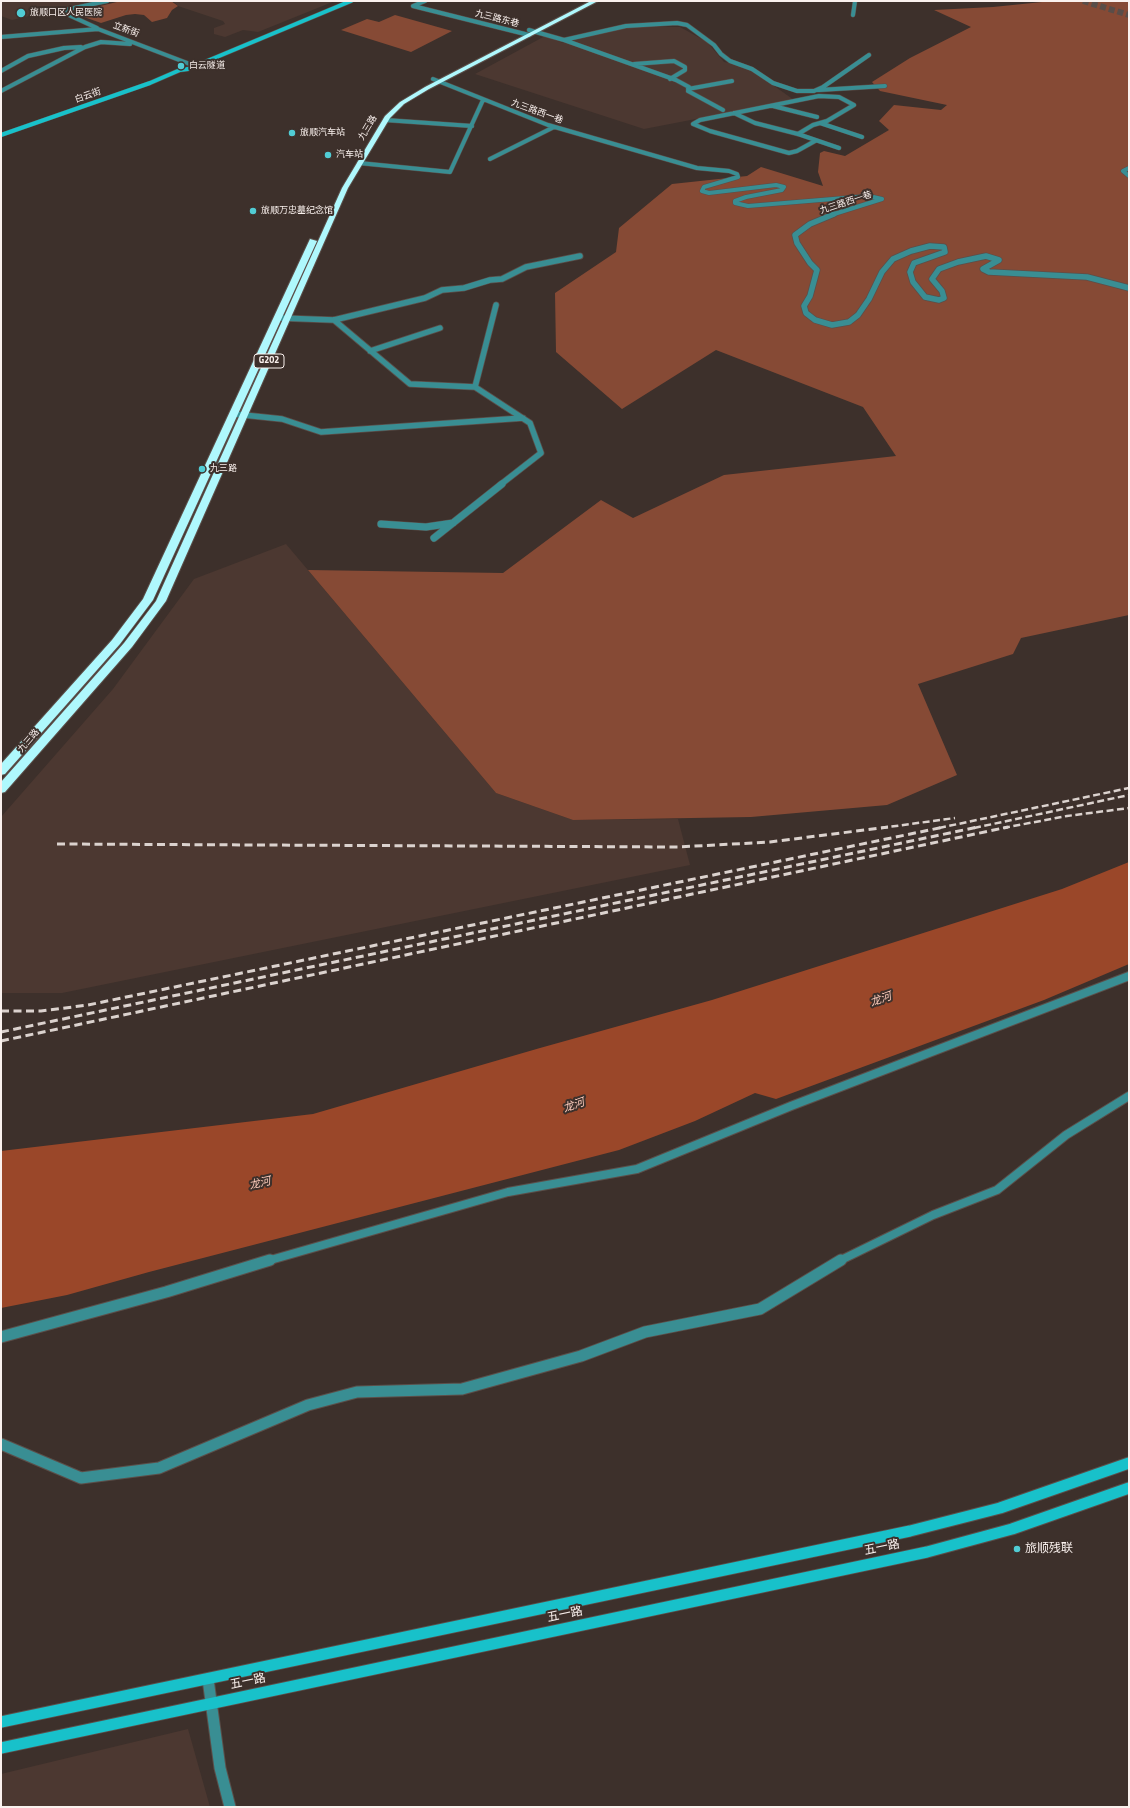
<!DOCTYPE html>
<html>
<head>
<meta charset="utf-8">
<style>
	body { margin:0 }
	#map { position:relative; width:1130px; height:1808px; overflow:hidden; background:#3d302b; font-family:"Titillium Web",sans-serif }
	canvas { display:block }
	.frame { position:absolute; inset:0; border:2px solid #faf1ee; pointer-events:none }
</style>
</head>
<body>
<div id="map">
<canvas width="1130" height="1808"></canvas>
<div class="frame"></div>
</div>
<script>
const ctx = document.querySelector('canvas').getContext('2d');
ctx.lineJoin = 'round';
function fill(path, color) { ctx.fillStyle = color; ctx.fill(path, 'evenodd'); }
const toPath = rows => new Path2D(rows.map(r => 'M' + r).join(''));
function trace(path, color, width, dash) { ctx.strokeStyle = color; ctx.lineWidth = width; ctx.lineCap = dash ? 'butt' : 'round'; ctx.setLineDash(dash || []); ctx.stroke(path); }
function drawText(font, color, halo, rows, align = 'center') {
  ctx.font = font + ' "Titillium Web","Noto Sans SC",sans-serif'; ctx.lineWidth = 4; ctx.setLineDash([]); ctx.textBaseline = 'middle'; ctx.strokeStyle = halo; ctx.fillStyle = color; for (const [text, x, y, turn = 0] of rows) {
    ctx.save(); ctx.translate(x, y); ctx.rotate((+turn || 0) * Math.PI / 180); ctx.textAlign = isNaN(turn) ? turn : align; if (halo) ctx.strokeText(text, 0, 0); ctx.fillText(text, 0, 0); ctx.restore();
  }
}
const built = toPath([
	[1,1,93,1,12,20,1,16],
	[166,1,335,1,258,32,243,30,225,37,214,34,214,28,225,24,223,21,178,6,174,2],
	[633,26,680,27,707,42,724,62,746,66,794,100,644,129,475,74,545,36,563,43],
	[286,544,496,793,573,820,678,819,690,865,62,993,1,993,1,817,113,689,194,579],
	[188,1729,210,1807,1,1807,1,1774]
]);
const green = toPath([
	[121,1,171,1,178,6,172,10,167,18,152,22,144,15,135,14,126,15,101,23,84,17,79,11],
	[1052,1,1129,1,1129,615,1021,638,1013,654,918,684,957,775,887,805,751,817,573,820,496,793,308,570,503,573,601,500,633,518,724,475,896,456,863,407,716,350,622,409,556,352,555,293,616,252,619,228,672,184,747,176,761,167,823,186,818,172,820,153,824,151,845,156,889,130,879,121,894,105,941,110,947,105,880,91,872,82,910,58,971,27,934,10,993,7],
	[395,15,452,31,411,52,341,30,367,19,379,22]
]);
const water = toPath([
	[1129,862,1129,964,1044,1000,776,1099,755,1093,695,1121,619,1150,149,1272,67,1295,1,1308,1,1151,313,1114,540,1048,712,1000,1062,889]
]);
const highwayTunnel = toPath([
	[1083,1,1129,15]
]);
const streetFar4 = toPath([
	[413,6,529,35],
	[413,6,425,1],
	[853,15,855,1],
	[97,28,60,11,107,1],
	[529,30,564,40,626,26,677,23,687,25,714,45,721,54,730,61,752,69,773,83,797,91,814,91,823,87,869,55],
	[1,37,98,29,195,66],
	[564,40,676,80,689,87,688,91,723,110],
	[634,64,674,61,685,67,685,70,670,79],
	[1,71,28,56,64,48,81,47],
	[433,79,548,125,697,168,729,171,737,174,738,177,704,187,702,191,709,193,776,185,784,187,782,190,746,197,735,201,735,203,748,206,869,196,882,199,831,215],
	[688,89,732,81],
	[819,90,885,86],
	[1,91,85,47,101,42,130,44],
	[773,106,817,117],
	[734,113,755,123,798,134,839,148],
	[385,120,472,126],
	[820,123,862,137],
	[798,134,813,125,827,121,854,105,839,97,819,96,700,120,693,124,710,131,789,153,797,151,815,141],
	[490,159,554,127],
	[359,163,450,172,483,100],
	[1129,168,1123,171,1129,176]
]);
const streetFar3 = toPath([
	[834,214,810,224,795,235,797,243,810,263,817,270,810,296,804,306,806,313,815,320,832,325,849,322,858,315,869,299,882,272,893,259,911,251,930,246,944,247,945,252,914,263,910,272,913,282,925,297,939,300,944,298,942,291,932,279,939,269,958,262,986,256,999,260,983,269,989,272,1087,277,1129,288],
	[280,318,334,320,425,298,442,290,464,288,490,280,502,279,526,267,580,256],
	[334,320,410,384,475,387,530,423,541,453,500,485],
	[370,351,440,328],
	[475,387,496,305],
	[234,414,282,419,321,432,523,418]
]);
const streetFar2 = toPath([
	[381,524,426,527,453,523],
	[434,538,502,484]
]);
const streetFar1 = toPath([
	[267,1261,508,1192,637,1169,791,1106,1129,976],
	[839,1261,933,1215,997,1190,1066,1135,1129,1096]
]);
const street = toPath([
	[1,1337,166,1292,270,1260],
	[1,1444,81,1478,159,1468,308,1405,357,1392,462,1389,581,1356,645,1332,760,1309,841,1260],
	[208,1679,220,1768,230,1807]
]);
const secondaryFar1 = toPath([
	[1,135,150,83,180,70,188,69,351,1]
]);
const secondary = toPath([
	[1,1722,910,1531,1000,1508,1129,1463],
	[1,1748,927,1552,1012,1529,1129,1488]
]);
const highway = toPath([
	[591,1,598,1,429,89,404,104,390,118,348,188,166,601,132,647,5,792,1,793,1,782,124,643,156,601,342,188,385,116,400,102,425,87,591,1],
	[310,239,317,241,153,600,120,644,5,774,1,775,1,764,112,640,143,599,310,239]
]);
const railFar1 = toPath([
	[881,828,955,818],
	[939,828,1129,788],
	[974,828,1129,795],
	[1003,828,1067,816,1129,808]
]);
const rail = toPath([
	[57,844,678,847,770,842,888,827],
	[1,1011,41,1011,88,1005,944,827],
	[1,1032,978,827],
	[1,1041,1008,827]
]);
const markers = [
	[21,13,5,"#51ccd4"],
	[181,66,4,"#51ccd4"],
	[292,133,4,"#51ccd4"],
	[328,155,4,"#51ccd4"],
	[253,211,4,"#51ccd4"],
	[202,469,4,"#51ccd4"],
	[1017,1549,4,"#51ccd4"]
];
const farPoinames = [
	["旅顺口区人民医院",30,13],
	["白云隧道",189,66],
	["旅顺汽车站",300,133],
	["汽车站",336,155],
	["旅顺万忠墓纪念馆",261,211],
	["九三路",210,469]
];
const farStreetnames = [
	["九三路东巷",497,19,14],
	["立新街",126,30,20],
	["白云街",88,96,-19],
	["九三路西一巷",537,112,20],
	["九三路",368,128,-59],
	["九三路西一巷",846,203,-18],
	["九三路",29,741,-49]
];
const shields = [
	[269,361,30]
];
const shieldNames = [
	["G202",269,361]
];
const waterNames = [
	["龙河",881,1000,-19],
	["龙河",574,1106,-19],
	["龙河",260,1184,-13]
];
const nearStreetnames = [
	["五一路",882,1548,-12],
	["五一路",565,1615,-12],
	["五一路",248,1682,-12]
];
const nearPoinames = [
	["旅顺残联",1025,1549]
];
fill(built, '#4c3831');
fill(green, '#864a35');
fill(water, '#9a4729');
trace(highwayTunnel, '#594d48', 6, [6, 3]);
trace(streetFar4, '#5b4f4a', 5);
trace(streetFar3, '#5b4f4a', 7);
trace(streetFar2, '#5b4f4a', 8);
trace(streetFar1, '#5b4f4a', 10);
trace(street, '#5b4f4a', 13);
trace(secondaryFar1, '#5b4f4a', 5);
trace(secondary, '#5b4f4a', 13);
trace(highway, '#5b4f4a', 2);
trace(streetFar4, '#398e93', 4);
trace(streetFar3, '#398e93', 5.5);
trace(streetFar2, '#398e93', 7);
trace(streetFar1, '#398e93', 8);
trace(street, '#398e93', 11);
trace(secondaryFar1, '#18c1ca', 4);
trace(secondary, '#18c1ca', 11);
fill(highway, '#aff8fd');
trace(railFar1, '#dbd2ce', 2.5, [7, 3.5]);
trace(rail, '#dbd2ce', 3, [8, 4.5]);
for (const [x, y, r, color] of markers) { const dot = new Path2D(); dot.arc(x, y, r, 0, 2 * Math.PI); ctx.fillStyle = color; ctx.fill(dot); trace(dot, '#3d302b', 1.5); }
drawText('9px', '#faf1ee', '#3d302b', farPoinames, 'left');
drawText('9px', '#faf1ee', '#3d302b', farStreetnames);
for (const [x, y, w] of shields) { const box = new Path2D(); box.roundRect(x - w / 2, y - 7, w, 14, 3); ctx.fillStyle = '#3d302b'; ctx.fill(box); trace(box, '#faf1ee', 1); }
drawText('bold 9px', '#faf1ee', null, shieldNames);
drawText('italic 11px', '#fbcaba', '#3d302b', waterNames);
drawText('12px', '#faf1ee', '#3d302b', nearStreetnames);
drawText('12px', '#faf1ee', '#3d302b', nearPoinames, 'left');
</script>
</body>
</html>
